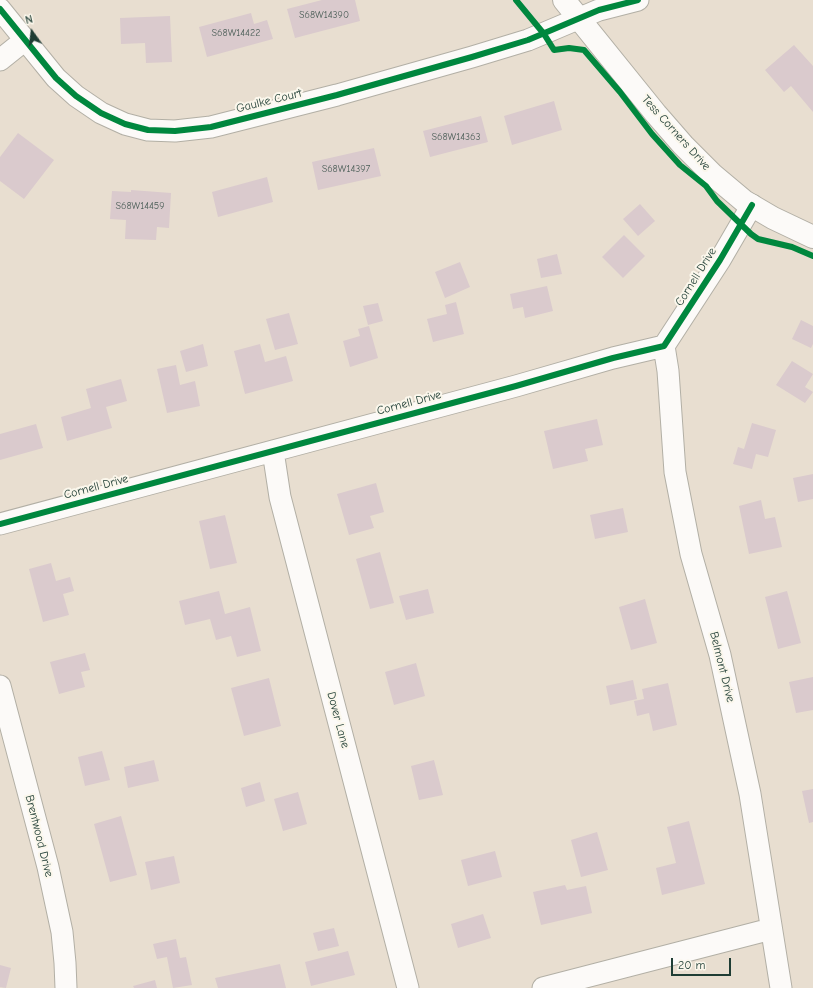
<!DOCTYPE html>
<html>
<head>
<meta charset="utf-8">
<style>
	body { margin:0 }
	#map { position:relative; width:813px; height:988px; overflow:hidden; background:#e8ded0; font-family:"Comic Neue",sans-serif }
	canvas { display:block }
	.north { position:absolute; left:12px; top:12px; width:40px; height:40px; -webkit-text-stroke:3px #fbf7ec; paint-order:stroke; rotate:346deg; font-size:11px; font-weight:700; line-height:16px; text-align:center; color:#1f3d34 }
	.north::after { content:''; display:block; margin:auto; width:14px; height:18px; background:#1f3d34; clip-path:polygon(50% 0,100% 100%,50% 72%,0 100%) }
	.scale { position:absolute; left:671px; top:958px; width:60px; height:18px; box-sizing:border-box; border:2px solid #1f3d34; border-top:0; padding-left:5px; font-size:12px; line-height:14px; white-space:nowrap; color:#1f3d34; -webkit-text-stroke:3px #fbf7ec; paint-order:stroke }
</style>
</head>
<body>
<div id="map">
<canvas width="813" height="988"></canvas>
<div class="north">N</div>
<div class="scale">20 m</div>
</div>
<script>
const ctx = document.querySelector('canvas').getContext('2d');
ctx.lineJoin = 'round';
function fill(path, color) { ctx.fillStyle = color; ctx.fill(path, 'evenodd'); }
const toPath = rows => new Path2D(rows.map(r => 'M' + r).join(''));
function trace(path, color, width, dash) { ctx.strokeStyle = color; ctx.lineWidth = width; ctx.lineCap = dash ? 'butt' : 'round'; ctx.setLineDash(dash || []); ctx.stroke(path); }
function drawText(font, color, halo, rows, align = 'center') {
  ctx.font = font + ' "Comic Neue",sans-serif'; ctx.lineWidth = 4; ctx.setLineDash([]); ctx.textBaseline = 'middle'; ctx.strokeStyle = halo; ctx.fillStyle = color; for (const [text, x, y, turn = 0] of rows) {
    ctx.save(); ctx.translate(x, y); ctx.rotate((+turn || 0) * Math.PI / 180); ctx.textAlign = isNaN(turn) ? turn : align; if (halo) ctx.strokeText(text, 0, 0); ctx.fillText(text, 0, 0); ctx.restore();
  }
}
const building = toPath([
	[322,0,355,0,360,21,295,38,287,9],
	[251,13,254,24,267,20,273,39,207,57,199,27],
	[170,16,172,62,146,63,145,43,121,44,120,18],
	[794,45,813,66,813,112,791,86,784,92,765,70],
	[554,101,562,130,512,145,504,116],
	[481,116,488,142,430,157,423,131],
	[18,133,54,160,24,199,0,181,0,157],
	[374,148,381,176,318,190,312,162],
	[267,177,273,202,218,217,212,192],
	[131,190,171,193,169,228,157,227,156,240,125,239,126,220,110,219,112,191,131,192],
	[640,204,655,221,638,236,623,219],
	[624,235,645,256,623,278,602,257],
	[557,254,562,274,541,278,537,259],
	[460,262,470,287,445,298,435,272],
	[547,286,553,311,525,318,523,307,513,309,510,294],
	[456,302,464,334,433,342,427,319,447,314,445,305],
	[378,303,383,321,368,325,363,306],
	[289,313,298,344,275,350,266,319],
	[801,320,813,326,813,344,811,348,792,339],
	[369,326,378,358,350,367,343,341,360,336,358,329],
	[203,344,208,366,186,372,180,351],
	[260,344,265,362,286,356,293,381,245,394,234,351],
	[792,361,813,374,805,387,813,392,805,403,776,385],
	[176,365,180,385,195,381,200,406,167,413,157,369],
	[121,379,127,401,106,407,112,428,67,441,61,417,91,408,86,389],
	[597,419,603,445,585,449,588,461,553,469,544,431],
	[752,423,776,430,768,457,756,454,752,469,733,464,738,447,744,449],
	[36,424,43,448,0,460,0,434],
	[813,474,813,499,798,502,793,478],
	[376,483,384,512,370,516,374,528,349,535,337,494],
	[761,500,765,519,775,517,782,547,749,554,739,506],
	[623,508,628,532,595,539,590,515],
	[225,515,237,563,210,569,199,521],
	[380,552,394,603,370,609,356,559],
	[51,563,56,581,70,577,74,591,63,594,69,615,43,622,29,569],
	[428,589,434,613,406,620,399,596],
	[219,591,225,614,250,607,261,651,237,657,231,636,216,640,210,619,185,625,179,601],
	[787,591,801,643,778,649,765,597],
	[645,599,657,643,631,650,619,607],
	[85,653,90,670,81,672,85,687,59,694,50,662],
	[416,663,425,696,394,705,385,672],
	[813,677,813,710,796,713,789,682],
	[269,678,281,726,244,736,231,688],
	[633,680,637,699,610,705,606,686],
	[668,683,677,725,653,731,649,713,637,716,634,701,644,699,642,689],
	[102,751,110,780,85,786,78,757],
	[154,760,159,781,128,788,124,767],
	[434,760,443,795,419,800,411,766],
	[260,782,265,801,246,807,241,788],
	[813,789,813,822,809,823,802,791],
	[298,792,307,824,283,831,274,799],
	[121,816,137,875,110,882,94,824],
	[689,821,705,884,662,895,656,868,676,863,667,827],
	[597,832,608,870,581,877,571,840],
	[495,851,502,877,468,886,461,860],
	[174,856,180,883,151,890,145,862],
	[565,885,567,890,586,886,592,913,541,925,533,892],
	[483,914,491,938,458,948,451,924],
	[334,928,339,946,318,951,313,933],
	[176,939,180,958,186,957,192,985,173,988,167,957,157,959,153,944],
	[348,951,355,975,311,986,305,962],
	[280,964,286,988,218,988,215,978],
	[0,965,11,968,6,988,0,987],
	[155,980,157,988,134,988,133,986]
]);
const minor = toPath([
	[0,9,56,78,76,96,101,113,125,124,148,130,175,131,211,127,337,95,472,57,528,40,599,10,638,0],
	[0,60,25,40],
	[664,346,668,371,675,472,691,554,720,655,750,794,781,988],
	[273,451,280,497,408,988],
	[0,524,516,386,613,358,664,346,720,260,752,205],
	[0,686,48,867,62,932,65,963,66,988],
	[543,988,771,929]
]);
const tertiary = toPath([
	[564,0,656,114,683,145,713,175,744,201,773,218,813,237]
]);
const cycleway = toPath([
	[516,0,544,34,554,50,569,48,584,50,620,92,652,134,680,165,706,186,717,201,751,234,758,239,792,247,813,256],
	[0,9,56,78,76,96,101,113,125,124,148,130,175,131,211,127,337,95,472,57,528,40,599,10,638,0],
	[0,524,516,386,613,358,664,346,720,260,752,205]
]);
const numberNames = [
	["S68W14390",324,15],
	["S68W14422",236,33],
	["S68W14363",456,137],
	["S68W14397",346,169],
	["S68W14459",140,206]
];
const streetNames = [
	["Gaulke Court",269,101,-14],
	["Tess Corners Drive",676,133,48],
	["Cornell Drive",696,277,-58],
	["Cornell Drive",409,403,-15],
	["Cornell Drive",96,487,-15],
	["Belmont Drive",722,667,76],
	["Dover Lane",338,720,75],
	["Brentwood Drive",39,836,76]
];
fill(building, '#dacacd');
trace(minor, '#b2afa5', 23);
trace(tertiary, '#b2afa5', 24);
trace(minor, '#fcfaf8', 21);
trace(tertiary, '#fcfaf8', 22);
trace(cycleway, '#00873e', 6);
drawText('10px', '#4e605a', null, numberNames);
drawText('12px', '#1f3d34', '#fbf7ec', streetNames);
</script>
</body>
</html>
